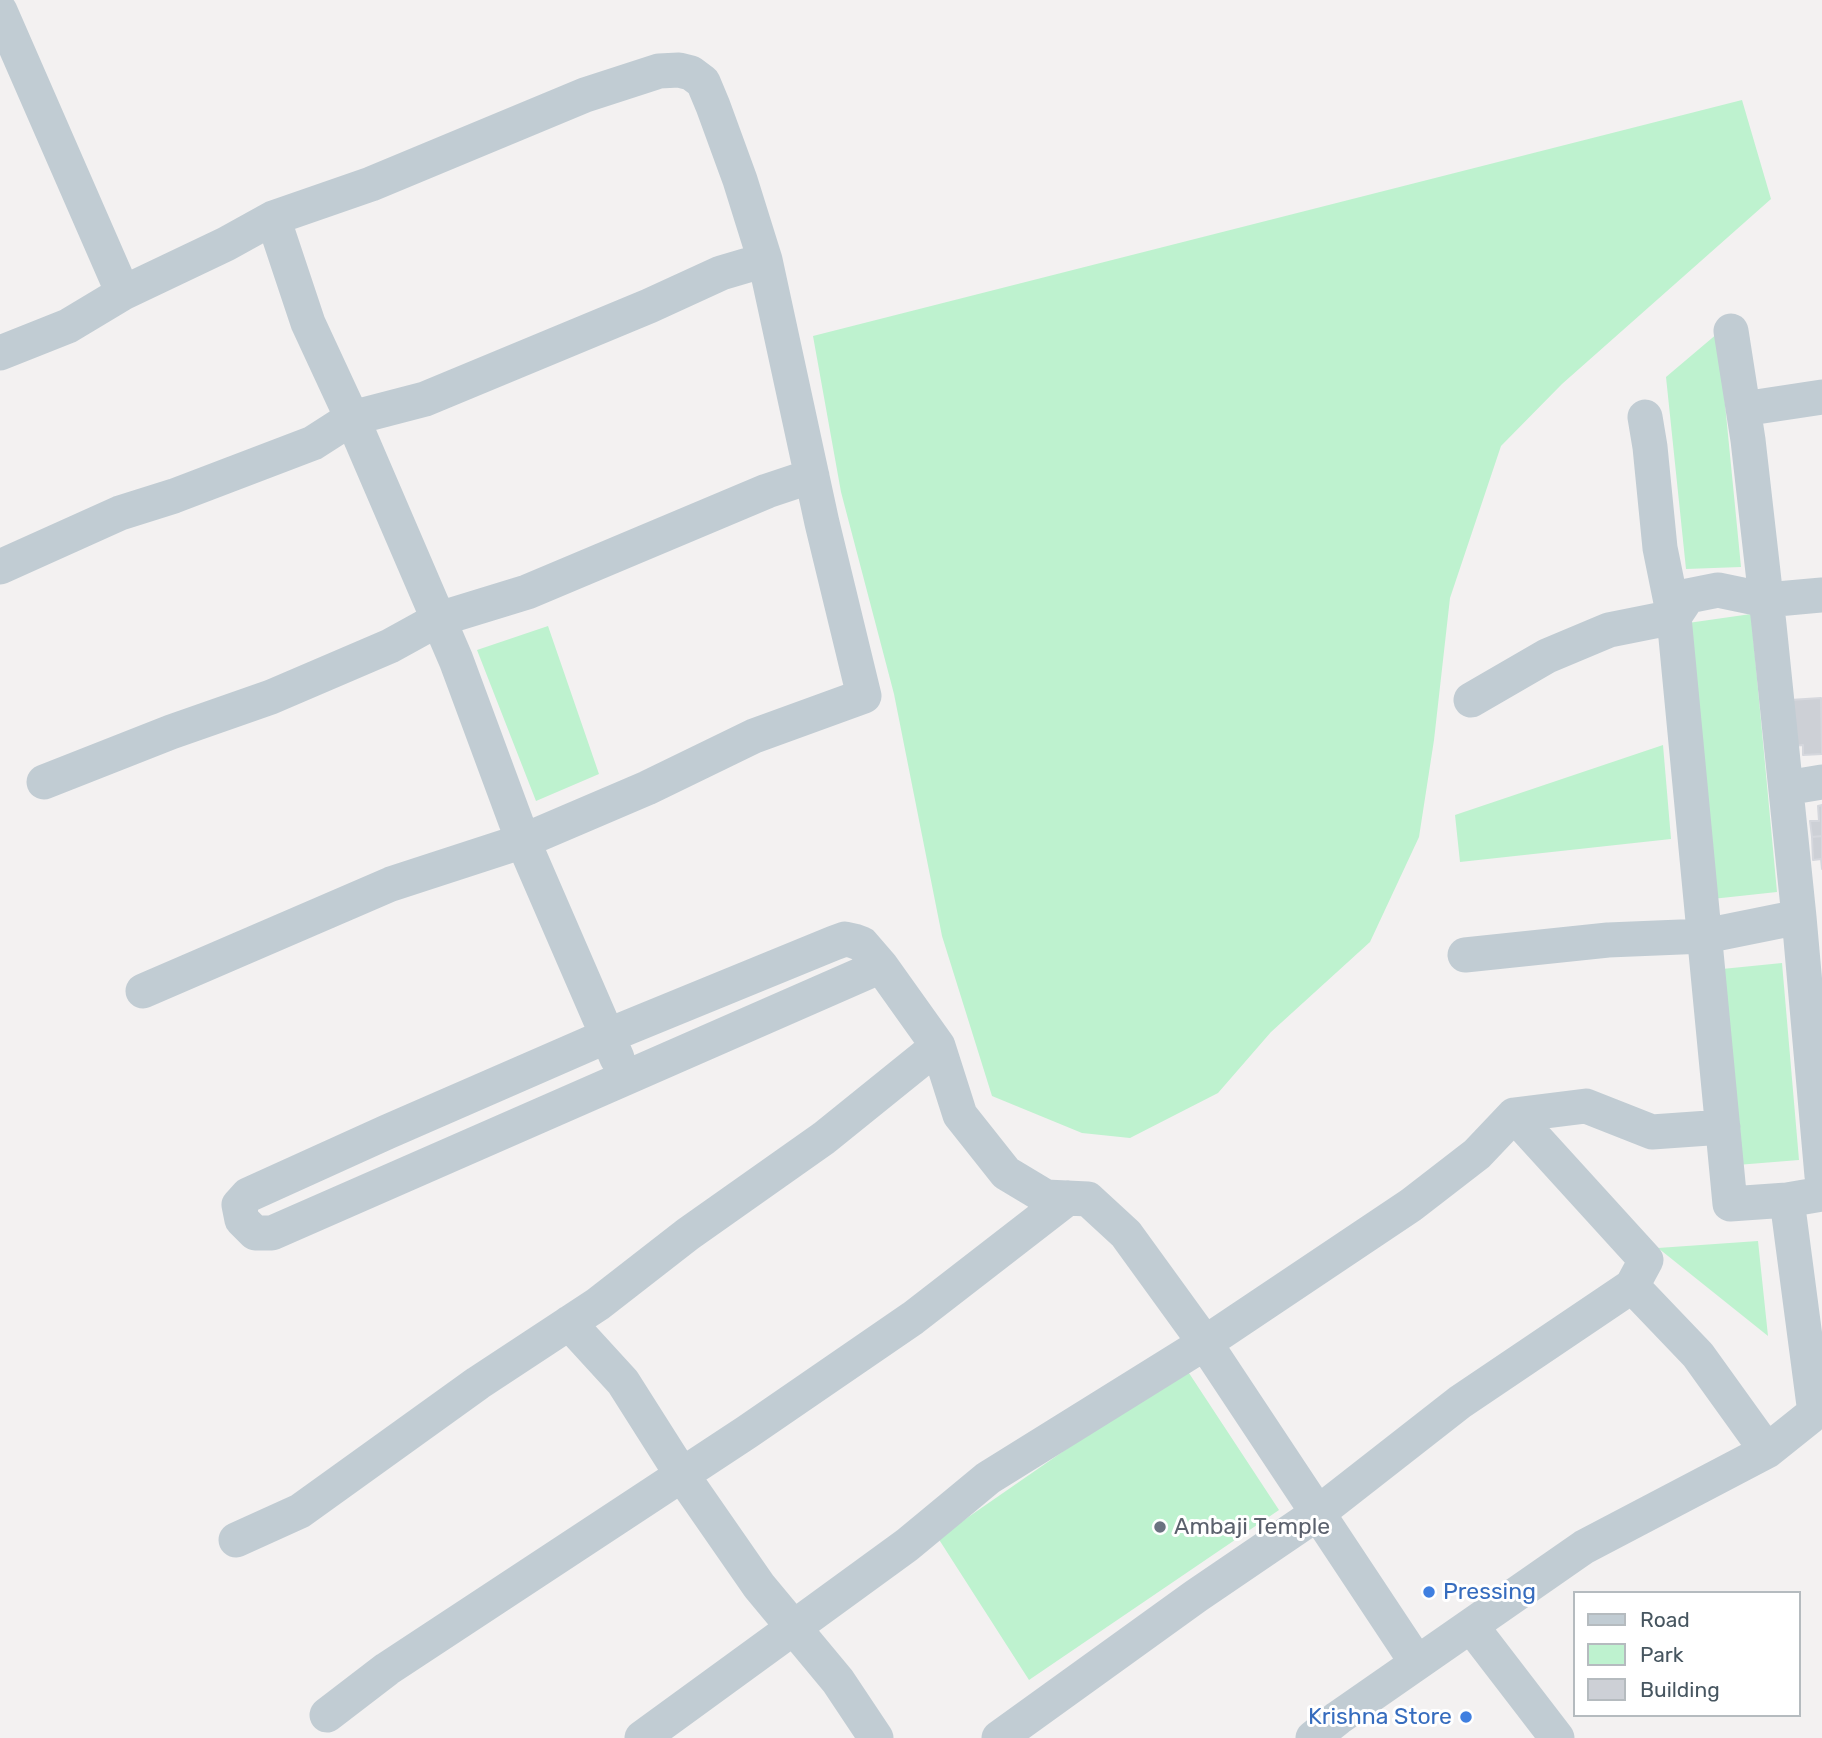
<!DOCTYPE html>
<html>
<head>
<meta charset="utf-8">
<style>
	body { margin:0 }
	#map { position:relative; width:1822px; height:1738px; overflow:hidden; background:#f3f1f1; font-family:Rubik,sans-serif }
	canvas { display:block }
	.legend { position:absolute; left:1573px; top:1591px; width:228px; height:126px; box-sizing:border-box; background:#fff; border:2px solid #b5bbbf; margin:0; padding:9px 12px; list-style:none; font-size:21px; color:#475660 }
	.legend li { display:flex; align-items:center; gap:14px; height:35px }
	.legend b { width:35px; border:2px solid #b5bbbf }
</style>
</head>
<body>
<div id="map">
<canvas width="1822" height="1738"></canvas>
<ul class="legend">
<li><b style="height:9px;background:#c1ccd3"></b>Road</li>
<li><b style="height:19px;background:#bef2cf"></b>Park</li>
<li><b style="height:19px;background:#cdd0d6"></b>Building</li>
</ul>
</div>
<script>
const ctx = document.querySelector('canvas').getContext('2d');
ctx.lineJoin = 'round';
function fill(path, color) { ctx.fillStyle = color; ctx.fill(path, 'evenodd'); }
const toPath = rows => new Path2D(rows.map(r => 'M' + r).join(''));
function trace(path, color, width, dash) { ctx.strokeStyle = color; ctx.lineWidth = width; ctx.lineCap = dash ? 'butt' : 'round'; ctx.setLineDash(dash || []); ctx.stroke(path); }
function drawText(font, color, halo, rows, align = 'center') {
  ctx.font = font + ' Rubik,sans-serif'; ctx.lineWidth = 6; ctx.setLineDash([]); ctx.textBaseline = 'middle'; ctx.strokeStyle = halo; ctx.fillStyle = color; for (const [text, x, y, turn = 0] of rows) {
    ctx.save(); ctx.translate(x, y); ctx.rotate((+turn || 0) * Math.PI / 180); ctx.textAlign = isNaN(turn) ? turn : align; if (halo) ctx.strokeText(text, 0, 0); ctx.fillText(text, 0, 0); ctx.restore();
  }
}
const green = toPath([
	[1742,100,1771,199,1562,384,1501,446,1450,598,1434,740,1419,837,1370,942,1271,1032,1218,1093,1130,1138,1082,1133,992,1096,942,936,894,694,841,492,813,336],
	[1718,333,1741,567,1686,569,1666,377],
	[1751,614,1777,892,1712,899,1688,623],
	[548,626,599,774,536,801,477,650],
	[1663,745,1671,839,1460,862,1455,815],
	[1782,963,1799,1160,1737,1165,1722,969],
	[1758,1241,1768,1336,1658,1248],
	[1185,1367,1279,1510,1029,1680,938,1538]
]);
const building = toPath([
	[1821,698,1822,754,1803,755,1803,745,1793,746,1790,700,1821,698],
	[1822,805,1822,836,1812,837,1810,821,1819,821,1818,806,1822,805],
	[1822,836,1822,869,1821,859,1813,860,1812,837,1822,836]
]);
const street = toPath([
	[0,11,123,293],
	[273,218,308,323,352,418,456,660,523,841,617,1058],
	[1731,331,1748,440,1769,625,1799,917,1822,1176],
	[0,353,68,326,123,293,226,244,273,218,371,184,585,95,659,71,679,70,691,73,703,82,713,106,740,180,765,260,822,523,864,696,754,736,647,788,523,841,391,884,143,991],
	[1743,409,1822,397],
	[1645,417,1650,447,1660,548,1674,617,1730,1204,1787,1200,1822,1194],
	[0,567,120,513,174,496,313,443,352,418,425,399,649,306,721,273,765,260],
	[1471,700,1547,656,1609,630,1674,617,1688,596,1718,590,1766,600,1822,595],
	[44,782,171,732,271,697,390,646,439,619,527,592,767,491,812,476],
	[1786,788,1822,782],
	[1465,955,1608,940,1705,936,1799,917],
	[881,966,272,1233,255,1233,242,1220,239,1205,248,1195,387,1132,607,1036,834,943,845,939,854,941,862,944,881,966,938,1046,960,1115,1006,1173,1046,1197,1088,1199,1126,1234,1205,1343,1417,1663],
	[1514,1115,1646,1260,1632,1286,1698,1355,1767,1451],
	[1787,1200,1815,1413],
	[569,1323,623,1382,682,1475,759,1586,838,1681,876,1738],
	[236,1540,300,1511,478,1383,598,1304,688,1234,824,1138,938,1046],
	[1471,1626,1557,1738],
	[327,1715,387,1669,747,1432,913,1318,1068,1198],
	[642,1738,907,1545,988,1478,1205,1343,1411,1205,1477,1154,1514,1115,1586,1106,1652,1132,1723,1127],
	[999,1738,1196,1596,1318,1513,1460,1402,1632,1286],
	[1313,1738,1338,1718,1584,1547,1767,1451,1822,1407]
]);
const markers = [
	[1160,1527,7,"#6b7280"],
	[1429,1592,7,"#3f7fe0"],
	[1466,1717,7,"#3f7fe0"]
];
const worshipNames = [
	["Ambaji Temple",1174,1527]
];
const shopNames = [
	["Pressing",1443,1592],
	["Krishna Store",1452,1717,"right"]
];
fill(green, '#bef2cf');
fill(building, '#cdd0d6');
trace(building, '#d5d7dd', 2);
trace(street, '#c1ccd3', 35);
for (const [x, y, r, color] of markers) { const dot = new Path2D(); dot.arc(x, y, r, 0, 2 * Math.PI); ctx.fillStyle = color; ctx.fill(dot); trace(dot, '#fff', 2.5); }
drawText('23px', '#5b616d', '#fff', worshipNames, 'left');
drawText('23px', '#366cbe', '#fff', shopNames, 'left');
</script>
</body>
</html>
